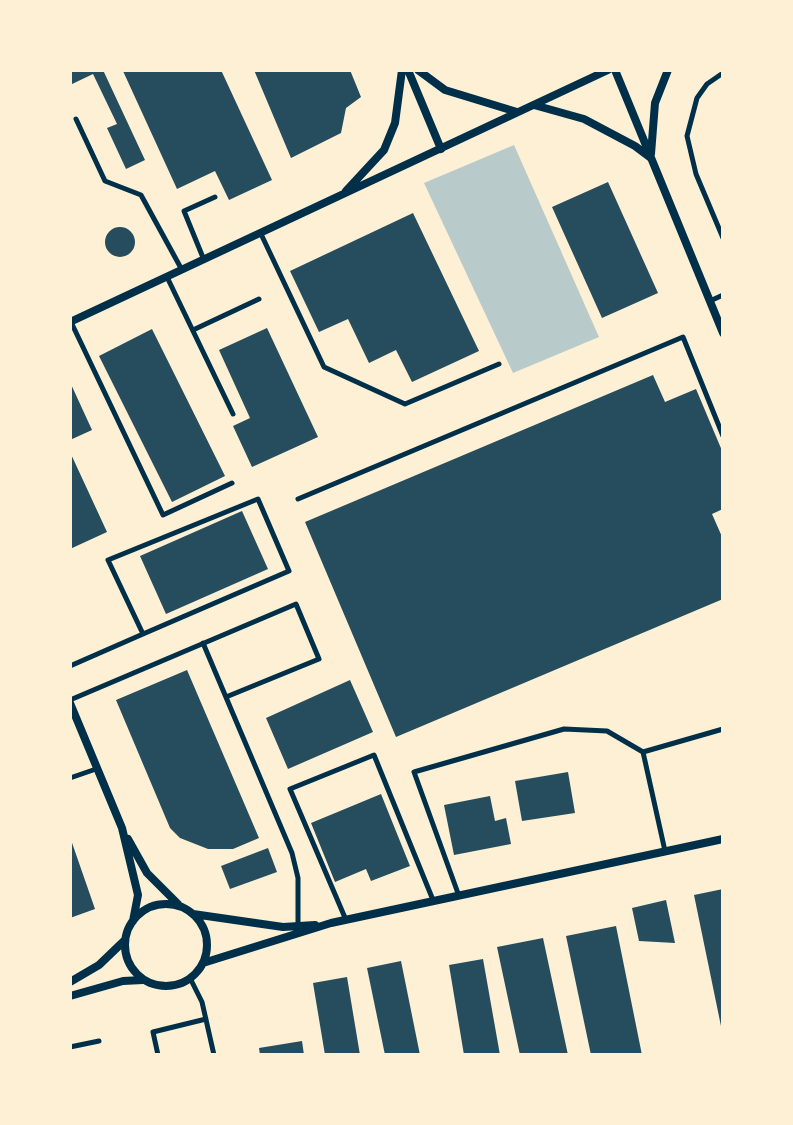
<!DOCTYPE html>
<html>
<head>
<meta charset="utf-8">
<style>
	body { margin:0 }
	#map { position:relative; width:793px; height:1125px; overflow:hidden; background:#fdf0d5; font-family:Inter,sans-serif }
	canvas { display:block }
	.frame { position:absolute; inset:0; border:72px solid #fdf0d5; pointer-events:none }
</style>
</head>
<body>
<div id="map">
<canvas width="793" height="1125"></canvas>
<div class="frame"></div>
</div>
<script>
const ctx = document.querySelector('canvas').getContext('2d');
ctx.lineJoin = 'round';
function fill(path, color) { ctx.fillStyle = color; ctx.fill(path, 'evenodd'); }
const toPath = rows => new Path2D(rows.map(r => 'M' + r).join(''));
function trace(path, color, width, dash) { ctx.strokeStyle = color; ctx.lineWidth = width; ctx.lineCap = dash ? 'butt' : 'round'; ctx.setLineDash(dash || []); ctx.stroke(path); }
const green = toPath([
	[514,145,599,337,513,373,424,183]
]);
const building = toPath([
	[70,70,103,70,145,160,126,169,107,128,117,124,93,74,70,85],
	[221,70,272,180,229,200,215,171,177,189,123,71],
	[254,70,350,70,361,97,346,108,341,133,291,158],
	[608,182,658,293,602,318,552,207],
	[413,213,479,351,412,382,396,350,369,363,348,319,319,332,290,271],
	'105 242a15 15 0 1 1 30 0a15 15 0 1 1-30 0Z',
	[267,328,318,437,252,467,233,426,250,418,219,350],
	[152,329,225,476,172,502,99,356],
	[653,375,665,402,696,389,723,453,723,509,712,514,723,539,723,599,396,737,305,522],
	[70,382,92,430,70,440],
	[70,452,107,532,70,549],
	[242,511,268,569,166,614,140,556],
	[187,670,259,838,233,849,208,849,180,838,170,828,116,700],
	[350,680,373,732,288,769,266,718],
	[568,772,575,813,522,821,515,781],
	[381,794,410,866,371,881,366,869,335,882,311,823],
	[490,796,495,821,506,818,511,844,454,855,444,805],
	[70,837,95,909,70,918],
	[268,848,277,872,230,889,221,866],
	[723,889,723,1031,722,1031,694,895],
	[666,900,675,943,639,941,632,908],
	[616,926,642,1055,591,1055,566,936],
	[543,938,568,1055,520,1055,497,947],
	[483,959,500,1055,464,1055,449,965],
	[401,961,420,1055,385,1055,367,968],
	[347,977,360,1055,325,1055,313,983],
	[302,1041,304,1055,260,1055,259,1048]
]);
const service = toPath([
	[723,73,707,84,697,98,687,136,696,174,723,238],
	[76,119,105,181,141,195,182,270],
	[261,234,324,367,405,404,499,364],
	[204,260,184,211,215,197],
	[167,277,233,414],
	[710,301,723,295],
	[71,322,163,515,232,483],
	[193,330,259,299],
	[298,499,683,337,723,436],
	[203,643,292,853,298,878,298,925],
	[70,666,143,634,289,571,258,499,108,560,143,634],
	[70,700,296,604,319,659,226,697],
	[70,778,96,769],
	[665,851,643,752,723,729],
	[459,896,414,772,564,729,607,731,643,752],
	[346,920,290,789,374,755,433,900],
	[190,978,202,1002,214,1055],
	[70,1047,99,1041],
	[158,1055,153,1032,206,1019]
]);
const minor = toPath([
	[408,70,441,149],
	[418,70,445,90,517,112],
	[615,70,723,333],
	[534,105,584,119,635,146,651,158],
	[651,154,655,103,668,70],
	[346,191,384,150,395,123,402,70],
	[70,322,608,70],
	[70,703,122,828,138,895,133,921],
	[128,839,147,873,178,904],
	'125 945a41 41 0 1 1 82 0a41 41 0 1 1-82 0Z',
	[193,914,283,927,315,925],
	[203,963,331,923,723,839],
	[70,982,99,965,125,940],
	[70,996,123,981,143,980]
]);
fill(green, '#b9caca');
fill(building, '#264d5e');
trace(service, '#003049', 5);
trace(minor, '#003049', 8);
</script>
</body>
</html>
